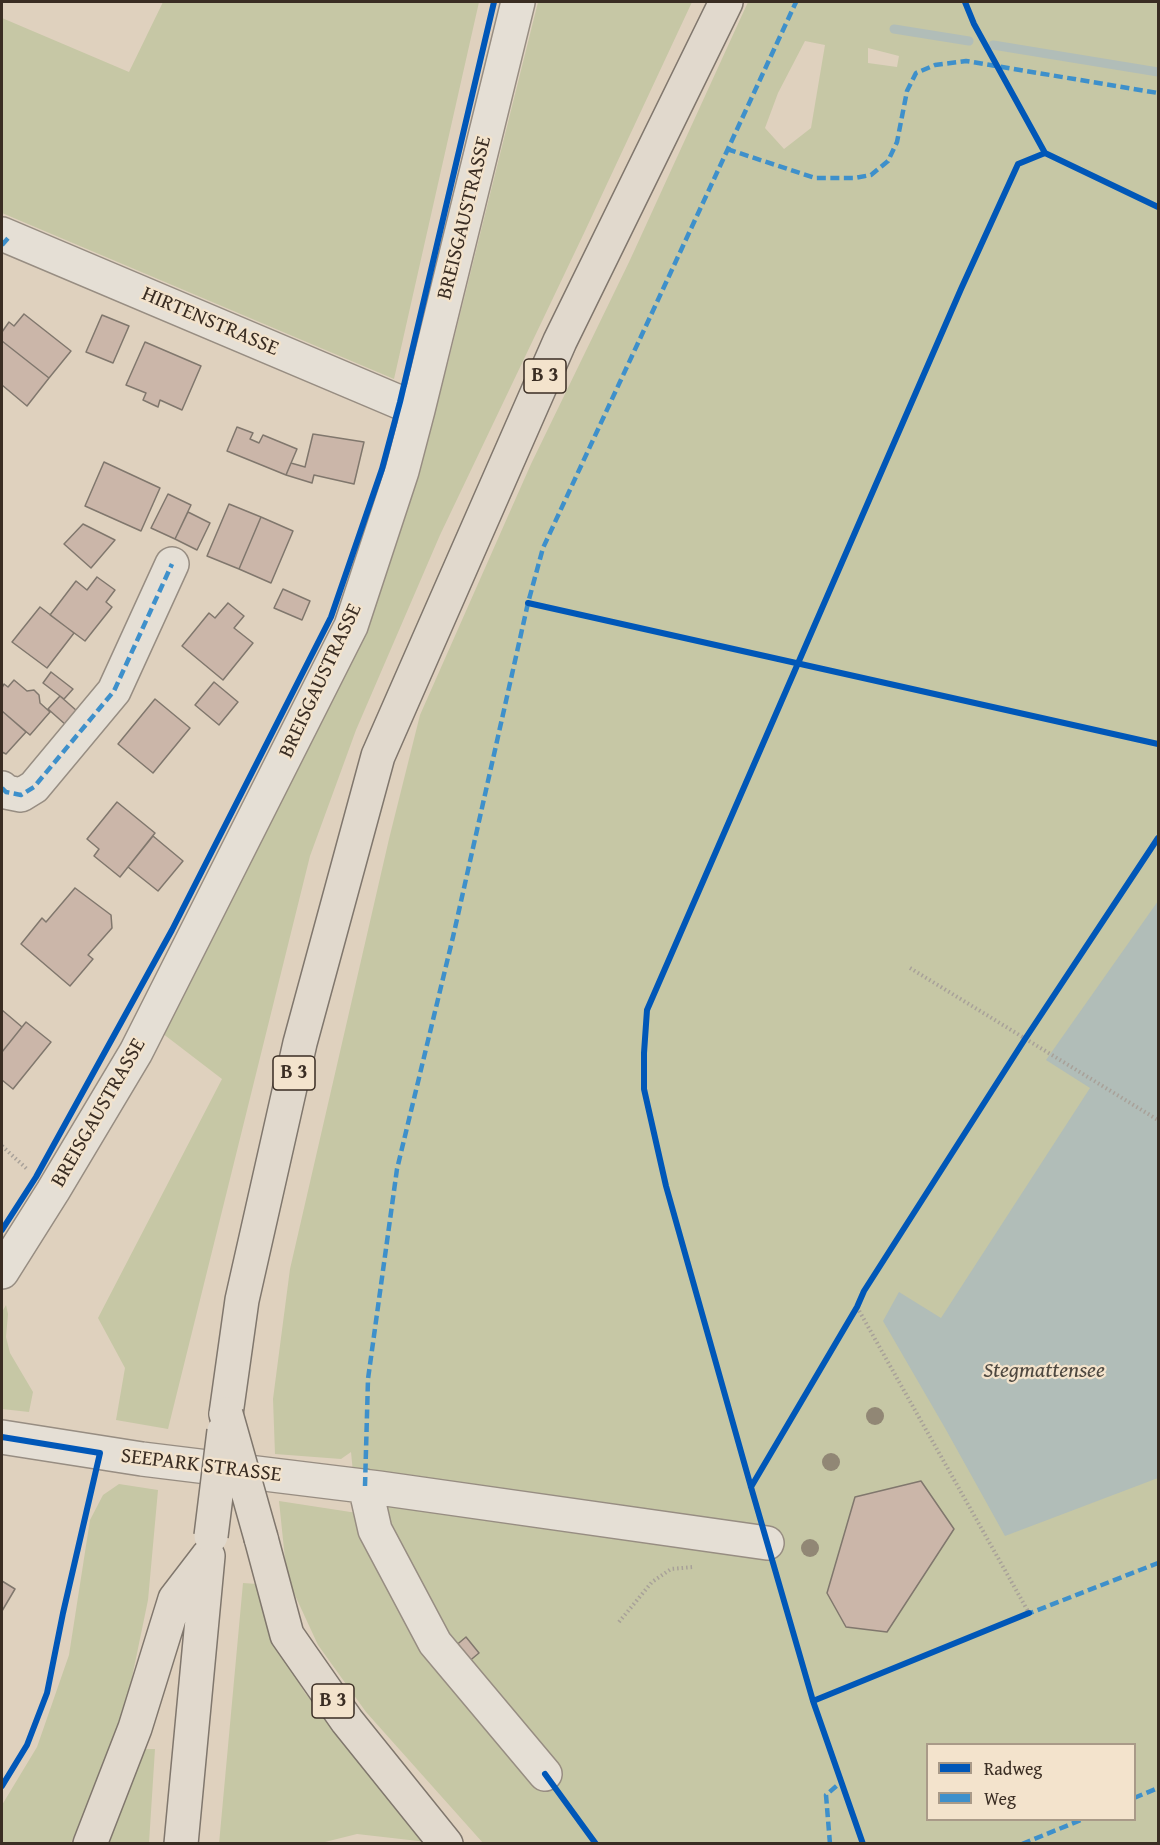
<!DOCTYPE html>
<html>
<head>
<meta charset="utf-8">
<style>
	body { margin:0 }
	#map { position:relative; width:1160px; height:1845px; overflow:hidden; background:#dfd1be; font-family:"Gentium Book Plus",serif }
	canvas { display:block }
	.frame { position:absolute; inset:0; border:3px solid #3a2d23; pointer-events:none }
	.legend { position:absolute; left:926px; top:1743px; width:210px; height:78px; box-sizing:border-box; background:#f3e3cc; border:2px solid #a99a88; margin:0; padding:8px 10px; list-style:none; font-size:18px; color:#3a2d23 }
	.legend li { display:flex; align-items:center; gap:12px; height:30px }
	.legend b { width:30px; border:2px solid #a99a88 }
</style>
</head>
<body>
<div id="map">
<canvas width="1160" height="1845"></canvas>
<div class="frame"></div>
<ul class="legend">
<li><b style="height:8px;background:#0057b8"></b>Radweg</li>
<li><b style="height:8px;background:#3e90cb"></b>Weg</li>
</ul>
</div>
<script>
const ctx = document.querySelector('canvas').getContext('2d');
ctx.lineJoin = 'round';
function fill(path, color) { ctx.fillStyle = color; ctx.fill(path, 'evenodd'); }
const toPath = rows => new Path2D(rows.map(r => 'M' + r).join(''));
function trace(path, color, width, dash) { ctx.strokeStyle = color; ctx.lineWidth = width; ctx.lineCap = dash ? 'butt' : 'round'; ctx.setLineDash(dash || []); ctx.stroke(path); }
function drawText(font, color, halo, rows, align = 'center') {
  ctx.font = font + ' "Gentium Book Plus",serif'; ctx.lineWidth = 4.5; ctx.setLineDash([]); ctx.textBaseline = 'middle'; ctx.strokeStyle = halo; ctx.fillStyle = color; for (const [text, x, y, turn = 0] of rows) {
    ctx.save(); ctx.translate(x, y); ctx.rotate((+turn || 0) * Math.PI / 180); ctx.textAlign = isNaN(turn) ? turn : align; if (halo) ctx.strokeText(text, 0, 0); ctx.fillText(text, 0, 0); ctx.restore();
  }
}
const green = toPath([
	[163,2,479,2,394,379,2,213,2,18,129,72],
	[538,2,692,2,585,231,440,535,356,730,310,856,168,1429,116,1420,125,1368,98,1318,222,1079,162,1033,362,629,448,363],
	[748,2,1158,2,1158,1843,483,1843,366,1712,318,1645,287,1578,279,1501,357,1513,351,1452,341,1459,275,1454,273,1399,290,1269,389,839,420,715,531,464,630,260],
	[805,41,825,45,811,128,784,149,765,128,778,93],
	[868,48,899,56,897,67,868,63],
	[928,1744,1134,1744,1134,1820,928,1820],
	[6,1305,8,1314,6,1337,10,1353,33,1392,29,1412,2,1409,2,1312],
	[119,1484,158,1490,148,1600,123,1721,95,1795,71,1843,2,1843,2,1805,37,1747,69,1655,90,1520,103,1495],
	[243,1583,257,1584,271,1635,305,1693,427,1842,357,1834,321,1843,219,1844],
	[145,1749,155,1749,149,1843,107,1844]
]);
const water = toPath([
	[1158,901,1158,1478,1005,1536,945,1428,883,1321,899,1292,941,1318,1090,1088,1046,1060]
]);
const stream = toPath([
	[894,29,969,41],
	[993,45,1158,72]
]);
const building = toPath([
	[24,314,71,351,49,378,2,341,2,332,9,322,14,326,24,314],
	[102,315,129,326,113,363,86,352,102,315],
	[2,341,49,378,27,406,2,385,2,341],
	[145,342,201,366,182,410,160,400,158,407,143,400,146,393,126,385,145,342],
	[237,427,253,433,250,439,259,443,263,435,297,449,286,475,227,451,237,427],
	[313,434,364,442,354,484,314,475,312,483,286,475,291,463,305,467,313,434],
	[104,462,160,488,141,531,85,506,104,462],
	[168,494,191,505,175,539,151,528,168,494],
	[229,504,261,517,239,569,207,556,229,504],
	[188,512,210,523,197,550,175,539,188,512],
	[261,517,293,531,271,583,239,569,261,517],
	[83,524,115,540,91,568,64,544,83,524],
	[97,577,115,590,106,602,112,607,85,641,50,615,76,581,87,590,97,577],
	[283,589,310,601,302,620,274,608,283,589],
	[228,603,244,616,234,628,253,643,223,680,182,646,209,613,215,618,228,603],
	[40,607,74,633,47,668,12,642,40,607],
	[51,672,73,689,64,699,43,683,51,672],
	[14,680,27,691,34,690,39,695,40,703,50,712,30,735,2,711,2,688,4,684,8,687,14,680],
	[214,682,238,702,219,725,195,705,214,682],
	[60,696,77,711,66,725,48,709,60,696],
	[155,699,190,728,153,773,118,744,155,699],
	[2,711,26,732,6,754,2,752,2,711],
	[117,802,155,833,120,877,94,856,99,849,87,839,117,802],
	[153,836,183,861,158,891,128,867,153,836],
	[75,888,111,915,112,928,88,955,93,959,70,986,21,944,42,918,46,922,75,888],
	[2,1010,22,1027,2,1052,2,1010],
	[26,1022,51,1042,13,1089,2,1080,2,1052,26,1022],
	[921,1481,954,1529,887,1632,846,1627,827,1593,855,1497,921,1481],
	[2,1581,15,1589,2,1611,2,1581],
	[466,1637,479,1653,467,1663,454,1647,466,1637]
]);
const path = toPath([
	[910,968,1158,1120],
	[2,1146,28,1170],
	[857,1307,1029,1613],
	[619,1622,652,1582,671,1569,693,1567]
]);
const minor = toPath([
	[2,234,418,410],
	[2,788,6,792,21,795,34,787,114,691,172,564],
	[2,1272,53,1191,136,1052,351,626,402,471,418,410,518,2],
	[2,1437,142,1459,379,1488,767,1543],
	[365,1486,375,1530,435,1643,545,1774]
]);
const major = toPath([
	[226,1414,242,1300,300,1043,378,756,560,341,726,2],
	[261,1538,287,1635,347,1721,446,1844],
	[90,1844,135,1728,175,1599,208,1556],
	[181,1844,208,1556]
]);
const majorBridge = toPath([
	[226,1414,261,1538],
	[211,1536,224,1431]
]);
const quiet = toPath([
	[727,149,815,178,855,178,871,175,888,161,897,142,907,91,916,73,935,65,966,61,1158,93],
	[2,245,9,237],
	[2,788,6,792,21,795,34,787,114,691,172,564],
	[365,1486,368,1379,397,1169,453,937,528,603,543,548,796,2],
	[1025,1615,1158,1563],
	[1134,1798,1158,1788],
	[830,1844,826,1795,841,1782],
	[1022,1844,1081,1820]
]);
const cycleway = toPath([
	[965,2,974,24,1045,153,1158,207],
	[528,603,1158,744],
	[2,1230,36,1177,172,930,331,617,382,469,400,402,494,2],
	[2,1437,100,1453,63,1613,47,1693,27,1745,2,1786],
	[751,1487,857,1307,864,1291,1025,1039,1158,838],
	[813,1701,1029,1613],
	[545,1774,596,1844],
	[863,1844,813,1701,751,1487,666,1186,644,1089,644,1053,647,1010,961,289,1018,164,1045,153]
]);
const trees = [
	[875,1416],
	[831,1462],
	[810,1548]
];
const shields = [
	[545,376,42],
	[294,1073,42],
	[333,1701,42]
];
const shieldNames = [
	["B 3",545,376],
	["B 3",294,1073],
	["B 3",333,1701]
];
const streetNames = [
	["BREISGAUSTRASSE",465,218,-76],
	["HIRTENSTRASSE",210,322,23],
	["BREISGAUSTRASSE",321,681,-65],
	["BREISGAUSTRASSE",99,1113,-60],
	["SEEPARK STRASSE",201,1466,7]
];
const waterNames = [
	["Stegmattensee",1044,1371]
];
fill(green, '#c6c7a5');
fill(water, '#b1bdb8');
trace(stream, '#b1bdb8', 9);
fill(building, '#cbb6a9');
trace(building, '#80776d', 1.5);
trace(minor, '#978d82', 36);
trace(major, '#80776d', 36);
trace(path, '#a8a199', 4, [1.5, 3]);
trace(minor, '#e5dfd5', 33);
trace(major, '#e1d9cd', 33);
trace(majorBridge, '#80776d', 36, []);
trace(majorBridge, '#e1d9cd', 33);
trace(quiet, '#3e90cb', 4.5, [9, 4.5]);
trace(cycleway, '#0057b8', 6);
ctx.fillStyle = '#918775';
for (const [x, y] of trees) { ctx.beginPath(); ctx.arc(x, y, 9, 0, 2 * Math.PI); ctx.fill(); }
for (const [x, y, w] of shields) { const box = new Path2D(); box.roundRect(x - w / 2, y - 17, w, 34, 4.5); ctx.fillStyle = '#f3e3cc'; ctx.fill(box); trace(box, '#3a2d23', 1.5); }
drawText('bold 20px', '#3a2d23', null, shieldNames);
drawText('21px', '#3a2d23', '#f3e3cc', streetNames);
drawText('italic 22px', '#4e4840', '#f3e3cc', waterNames);
</script>
</body>
</html>
